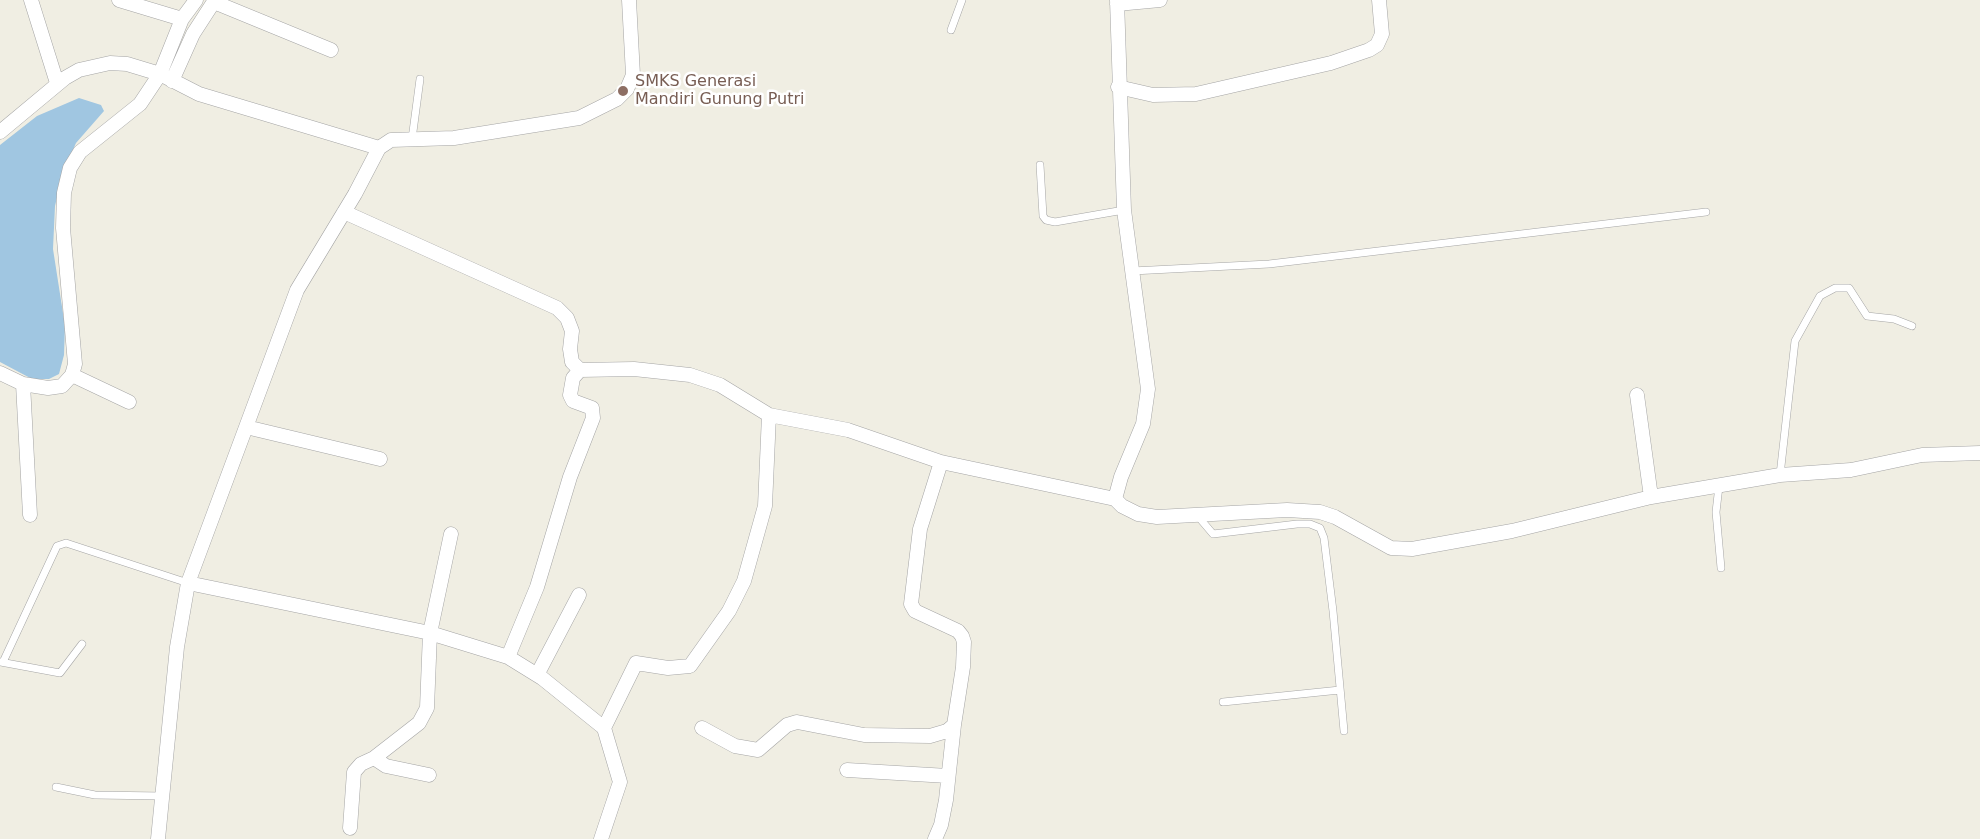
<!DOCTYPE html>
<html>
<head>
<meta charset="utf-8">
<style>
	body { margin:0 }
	canvas { display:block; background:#f0eee3 }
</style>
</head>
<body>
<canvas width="1980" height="839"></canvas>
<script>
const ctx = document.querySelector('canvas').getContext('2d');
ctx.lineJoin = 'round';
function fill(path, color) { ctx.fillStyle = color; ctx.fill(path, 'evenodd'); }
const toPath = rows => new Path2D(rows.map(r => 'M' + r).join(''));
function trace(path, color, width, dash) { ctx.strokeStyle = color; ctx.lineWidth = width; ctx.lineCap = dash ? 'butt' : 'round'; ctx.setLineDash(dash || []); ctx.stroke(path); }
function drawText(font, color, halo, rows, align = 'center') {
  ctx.font = font + ' "DejaVu Sans",sans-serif'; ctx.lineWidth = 5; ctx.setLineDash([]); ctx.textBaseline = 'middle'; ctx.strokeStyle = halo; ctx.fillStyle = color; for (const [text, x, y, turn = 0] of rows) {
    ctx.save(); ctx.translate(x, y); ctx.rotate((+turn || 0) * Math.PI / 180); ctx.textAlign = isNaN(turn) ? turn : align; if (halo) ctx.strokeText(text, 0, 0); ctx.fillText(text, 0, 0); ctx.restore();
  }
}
const water = toPath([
	[79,98,101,105,104,111,76,143,63,172,55,206,53,249,65,326,64,355,59,374,49,379,32,379,0,362,0,145,37,116]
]);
const service = toPath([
	[951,30,962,0],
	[412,139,420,79],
	[1040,165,1043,216,1046,220,1055,222,1124,210],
	[1132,271,1269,264,1706,212],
	[1780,475,1795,341,1820,296,1835,288,1849,288,1867,316,1894,319,1912,326],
	[1719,486,1716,512,1721,568],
	[1196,514,1213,534,1297,524,1310,524,1320,528,1324,538,1333,611,1344,731],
	[0,662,60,673,82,644],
	[3,662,57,546,66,543,188,583],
	[1223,702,1340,690],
	[56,787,95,795,162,796]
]);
const minor = toPath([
	[31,0,57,83],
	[119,0,182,19],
	[1117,0,1124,210,1148,389,1143,424,1121,477,1115,499,1122,506,1138,514,1157,517,1287,510,1320,512,1335,517,1391,548,1412,549,1512,531,1651,497,1780,475,1851,470,1922,455,1980,453],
	[214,2,331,50],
	[1117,4,1160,0],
	[172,81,193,34,215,0],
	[1118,87,1153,95,1196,94,1331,63,1369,50,1377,45,1382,34,1379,0],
	[0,132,65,78,79,70,110,63,127,64,160,74,199,94,379,148,391,140,454,138,579,118,617,99,627,89,633,75,629,0],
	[344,212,557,308,567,318,572,331,570,349,572,362,580,370,634,369,690,375,720,385,769,415,765,506,744,581,729,611,690,666,668,668,636,663,604,728,620,782,601,839],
	[0,373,23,384,48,388,62,386,72,375,75,364,63,228,64,193,70,168,80,152,140,104,160,74,182,19,196,0],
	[72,375,129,402],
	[23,384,30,515],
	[1637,395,1651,497],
	[769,415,848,430,941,462,1115,499],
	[246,427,380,459],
	[188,583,430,633,508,657,542,678,604,728],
	[508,657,537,587,570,477,593,418,592,408,573,401,570,395,573,378,580,370],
	[537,675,579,595],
	[702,728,735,746,758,750,787,725,797,722,864,735,930,736,947,731,954,725,963,667,964,642,962,636,958,631,915,611,911,604,920,529,941,462],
	[374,758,386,766,429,775],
	[847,770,948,776],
	[350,828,354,772,361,764,374,758,419,723,427,708,430,633,451,534],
	[158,839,177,647,188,583,297,290,355,194,379,148],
	[935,839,941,825,946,800,954,725]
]);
const markers = [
	[623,91,6,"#8d6e63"]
];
const educationNames = [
	["SMKS Generasi",635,82],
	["Mandiri Gunung Putri",635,100]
];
fill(water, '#a0c6e1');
trace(service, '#a5a5a5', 8);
trace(minor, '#a5a5a5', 15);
trace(service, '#fff', 7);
trace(minor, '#fff', 14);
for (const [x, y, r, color] of markers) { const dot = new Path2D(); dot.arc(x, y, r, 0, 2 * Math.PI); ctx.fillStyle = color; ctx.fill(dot); trace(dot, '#fff', 2); }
drawText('16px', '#785e54', '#fff', educationNames, 'left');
</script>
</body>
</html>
